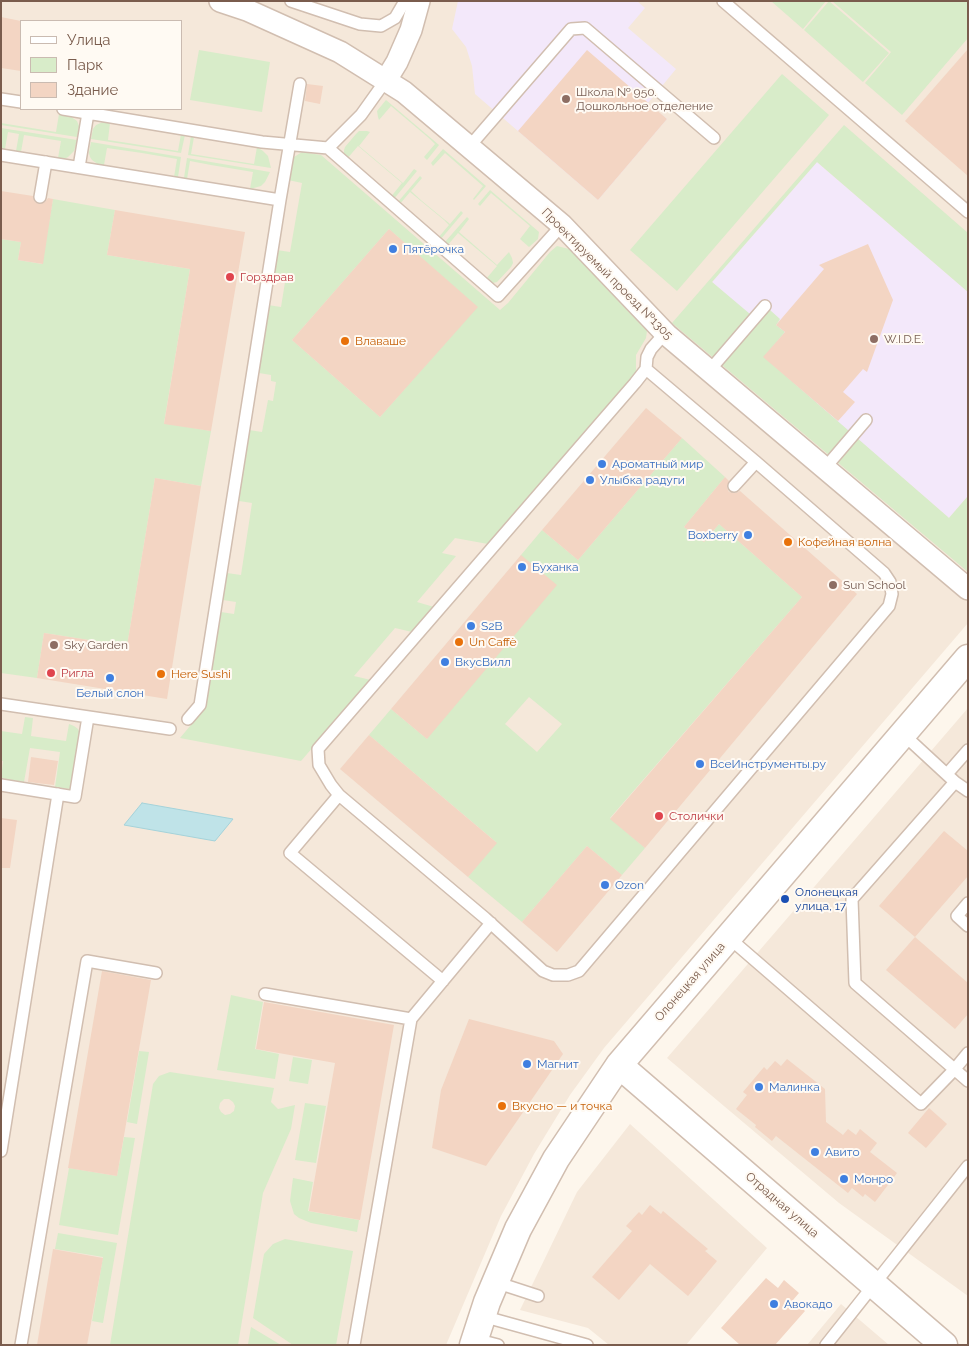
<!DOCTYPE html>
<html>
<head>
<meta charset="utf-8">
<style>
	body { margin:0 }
	#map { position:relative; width:969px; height:1346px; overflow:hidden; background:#fdf6ec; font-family:Raleway,sans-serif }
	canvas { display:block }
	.frame { position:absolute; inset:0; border:2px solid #7a5c4d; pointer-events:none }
	.legend { position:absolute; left:20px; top:20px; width:162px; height:90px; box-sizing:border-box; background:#fffaf3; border:1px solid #cabbb1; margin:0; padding:6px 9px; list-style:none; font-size:15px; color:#7a5c4d }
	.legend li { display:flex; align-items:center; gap:10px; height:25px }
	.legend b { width:25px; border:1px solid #cabbb1 }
</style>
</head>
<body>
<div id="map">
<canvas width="969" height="1346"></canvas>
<div class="frame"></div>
<ul class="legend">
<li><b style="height:6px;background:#fff"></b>Улица</li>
<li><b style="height:14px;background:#d8ecc9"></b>Парк</li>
<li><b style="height:14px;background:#f3d5c3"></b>Здание</li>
</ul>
</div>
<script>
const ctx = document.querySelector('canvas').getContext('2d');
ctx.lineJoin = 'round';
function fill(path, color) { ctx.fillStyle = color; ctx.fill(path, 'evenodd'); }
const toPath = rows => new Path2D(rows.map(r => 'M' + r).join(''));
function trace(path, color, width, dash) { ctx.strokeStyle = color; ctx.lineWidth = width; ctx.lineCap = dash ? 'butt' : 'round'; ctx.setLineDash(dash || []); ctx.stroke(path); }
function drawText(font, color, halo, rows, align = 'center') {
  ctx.font = font + ' Raleway,sans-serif'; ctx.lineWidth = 4; ctx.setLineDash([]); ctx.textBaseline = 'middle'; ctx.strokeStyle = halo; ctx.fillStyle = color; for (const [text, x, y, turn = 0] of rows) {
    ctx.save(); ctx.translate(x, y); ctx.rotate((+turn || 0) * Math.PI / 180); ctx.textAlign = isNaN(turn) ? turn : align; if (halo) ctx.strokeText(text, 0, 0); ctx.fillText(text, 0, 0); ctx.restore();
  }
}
const residential = toPath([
	[1,1,968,1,968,623,604,1048,570,1095,534,1154,501,1216,446,1345,1,1345],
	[21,21,181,21,181,109,21,109],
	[968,708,968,1296,839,1203,667,1058],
	[630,1124,767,1248,686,1345,609,1345,588,1328,520,1310,577,1192],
	[841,1304,889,1345,807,1345]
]);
const education = toPath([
	[458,1,637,1,645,8,628,28,676,69,648,103,667,119,598,200,475,94,472,66,466,47,452,29],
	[817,162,968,292,968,496,949,518,763,357,784,332,776,325,780,320,750,315,712,282]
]);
const green = toPath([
	[771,1,826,1,803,29],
	[829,1,889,53,863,82,804,30],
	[832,1,968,1,968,38,902,115,865,83,891,52],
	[199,50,270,62,262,112,190,100],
	[782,74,829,115,677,291,630,250],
	[386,100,439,145,427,160,424,157,435,144,430,139,391,106,379,120,378,117,377,111],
	[59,114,70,116,77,121,79,126,77,137,1,125,1,123,56,132],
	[103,122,110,123,108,140,128,143,178,151,181,134,185,135,181,153,91,139,93,129,96,125],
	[844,125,968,233,968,292,817,162,712,282,750,314,761,302,780,319,776,325,785,332,764,357,949,518,968,496,968,572,672,323],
	[1,128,77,140,74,151,68,157,64,159,58,158,61,141,24,135,21,152,16,151,19,134,8,132,5,149,1,149],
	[359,131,367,131,370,132,359,146,403,183,414,169,417,171,393,200,390,198,402,183,358,146,346,160,344,157,344,150,345,147,356,134],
	[191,136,194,137,191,154,254,164,257,147,263,151,268,156,271,168,188,155],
	[91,142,181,157,178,177,174,177,177,159,142,153,107,148,104,165,99,165,92,160,90,157,89,153],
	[443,149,486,186,474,200,473,199,483,186,445,153,433,166,431,163],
	[302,152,321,155,500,310,508,303,550,252,557,246,569,249,647,331,646,338,636,355,636,373,488,544,455,538,442,553,456,556,417,602,434,607,412,632,395,628,354,676,371,680,301,761,180,738,206,707,221,612,234,614,236,602,223,600,227,573,241,575,252,503,239,501,249,430,262,432,268,400,273,401,276,382,271,381,271,375,259,373,268,305,281,307,286,276,273,273,277,250,290,252,302,183,288,180,291,159],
	[389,229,477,307,380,417,292,340],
	[187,158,270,172,265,182,261,186,250,189,253,172,211,165,190,161,187,179,184,178],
	[420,176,422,178,411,191,422,201,450,224,461,211,463,213,440,240,438,238,449,225,444,220,410,192,399,205,397,203],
	[490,190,539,232,538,239,529,247,520,239,530,226,497,198,491,193,480,206,478,204],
	[53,199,115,210,107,255,190,269,164,423,211,431,201,486,155,478,127,646,44,633,37,678,1,673,1,239,21,242,18,260,42,264],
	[467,217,469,219,459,232,497,265,509,252,512,258,513,263,511,267,497,282,493,283,486,279,497,266,458,233,447,246,444,243],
	[682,438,725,477,684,527,704,542,719,524,802,597,610,818,645,848,622,875,587,846,522,922,468,877,496,842,369,735,391,709,427,739,521,555,542,530,578,560],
	[529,697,562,724,537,752,505,724],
	[25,717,33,718,31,736,66,741,69,724,74,726,78,729,80,734,71,789,55,787,60,752,30,748,24,782,1,778,3,761,1,761,1,731,22,734],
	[231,995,263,1002,255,1049,279,1054,275,1079,217,1070],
	[139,1051,149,1052,137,1124,127,1122],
	[293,1057,312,1060,308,1084,289,1081],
	[170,1072,274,1088,271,1102,278,1109,295,1105,291,1129,263,1193,238,1345,110,1345,153,1084,159,1076],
	[224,1099,229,1099,233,1102,235,1106,234,1111,230,1114,225,1115,221,1112,219,1108,220,1103],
	[305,1103,326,1106,316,1163,295,1160],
	[124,1137,135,1138,118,1235,59,1225,69,1168,117,1176],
	[293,1178,313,1182,308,1211,359,1220,357,1232,311,1223,299,1218,294,1214,290,1201],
	[58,1233,117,1243,103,1323,92,1321,103,1257,55,1249],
	[285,1239,353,1251,336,1345,293,1345,253,1318,264,1254,273,1244],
	[251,1327,281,1345,248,1344]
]);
const water = toPath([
	[142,803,233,819,215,841,124,825,142,803]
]);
const building = toPath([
	[1,17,21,21,21,71,1,68],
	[968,49,968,176,905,121],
	[587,50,667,119,598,200,518,131],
	[307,84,323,86,320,104,305,101],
	[1,191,33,196,35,202,39,204,45,202,48,198,53,199,43,264,18,260,21,242,1,239],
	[115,210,245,232,211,431,164,424,190,269,107,255],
	[389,229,478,307,380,417,292,340],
	[868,244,893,300,867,372,863,369,843,392,855,402,838,421,763,357,785,332,776,325,824,269,819,265],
	[646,408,682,438,578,560,542,530],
	[725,477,729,481,727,488,729,492,736,493,740,491,857,594,645,848,610,819,802,597,719,524,704,542,684,527],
	[155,478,201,486,167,699,37,678,44,633,127,646],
	[521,555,557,585,427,739,391,709],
	[369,735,497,843,468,877,340,769],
	[31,757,58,761,54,785,28,782],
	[1,818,17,820,10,868,1,868],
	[944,831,968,851,968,876,915,937,879,906],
	[587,846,622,875,557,952,522,922],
	[915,937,968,983,968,1014,955,1029,886,970],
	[102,971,151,980,117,1176,68,1168],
	[264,1002,394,1025,360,1220,309,1211,335,1063,256,1049],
	[469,1019,554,1041,563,1054,486,1166,432,1148,441,1090],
	[787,1059,825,1089,826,1122,843,1135,848,1129,856,1135,860,1129,877,1143,870,1152,897,1173,875,1202,865,1194,863,1197,852,1188,848,1193,776,1136,772,1141,755,1127,756,1125,736,1109,747,1095,743,1092,764,1067,767,1070,775,1061,781,1066],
	[929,1108,947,1124,926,1148,908,1133],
	[650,1205,661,1214,663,1211,708,1249,705,1251,717,1261,688,1296,650,1264,619,1300,592,1277,632,1231,626,1226,639,1212,642,1215],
	[53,1249,103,1258,87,1345,37,1345],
	[766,1278,778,1288,784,1280,799,1293,793,1300,805,1311,775,1345,740,1345,721,1328]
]);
const service = toPath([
	[291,1,360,24,381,26,395,18,405,1],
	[723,1,968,212],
	[1,99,21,102],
	[63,109,262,142,328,148,361,115,386,80],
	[469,147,571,29,585,28,714,138],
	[328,148,498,296,562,225],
	[1,155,280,200],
	[79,167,88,113],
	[40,197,46,162],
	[646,369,635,383,318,749,319,765,331,785,339,795,485,918,543,971,553,975,568,975,579,971,889,606,892,594,890,582,884,573,756,462,646,369,647,357,651,349,659,340,667,335],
	[709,371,765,306],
	[825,468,866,420],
	[734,486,756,462],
	[1,704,170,729],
	[188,719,200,705,280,200,300,84],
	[903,734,955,782,852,899,855,983,968,1081],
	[947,774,968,750],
	[955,782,968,791],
	[1,785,75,797,88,717],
	[339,795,290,853,443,981],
	[968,903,957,916,968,926],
	[728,937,921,1104,954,1070,968,1053],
	[265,994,411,1019,491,923],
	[1,1151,58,794],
	[495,1282,538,1296],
	[482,1316,587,1345],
	[475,1339,498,1345],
	[21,1345,87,961,156,973],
	[354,1345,411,1019],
	[826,1345,968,1166]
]);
const minor = toPath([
	[220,1,247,10,340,52,404,92,562,225,667,335,968,589],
	[386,80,397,62,411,30,419,1]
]);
const tertiary = toPath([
	[619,1065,944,1345],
	[473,1345,487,1302,518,1229,556,1159,619,1065,968,658]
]);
const markers = [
	[566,99,5,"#8d6e63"],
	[393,249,5,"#3f7fe0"],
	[230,277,5,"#e0444e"],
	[874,339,5,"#8d6e63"],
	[345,341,5,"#e8710a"],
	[602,464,5,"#3f7fe0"],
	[590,480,5,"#3f7fe0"],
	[748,535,5,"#3f7fe0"],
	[788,542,5,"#e8710a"],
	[522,567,5,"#3f7fe0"],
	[833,585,5,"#8d6e63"],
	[471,626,5,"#3f7fe0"],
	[459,642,5,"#e8710a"],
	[54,645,5,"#8d6e63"],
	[445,662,5,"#3f7fe0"],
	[51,673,5,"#e0444e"],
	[161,674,5,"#e8710a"],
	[110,678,5,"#3f7fe0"],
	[700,764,5,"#3f7fe0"],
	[659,816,5,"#e0444e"],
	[605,885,5,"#3f7fe0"],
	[785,899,5,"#1a4fb4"],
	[527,1064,5,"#3f7fe0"],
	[759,1087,5,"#3f7fe0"],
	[502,1106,5,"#e8710a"],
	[815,1152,5,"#3f7fe0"],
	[844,1179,5,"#3f7fe0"],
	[774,1304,5,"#3f7fe0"]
];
const educationNames = [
	["Школа № 950.",576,92],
	["Дошкольное отделение",576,106],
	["W.I.D.E.",884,339],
	["Sun School",843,585],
	["Sky Garden",64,645]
];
const shopNames = [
	["Пятёрочка",403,249],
	["Ароматный мир",612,464],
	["Улыбка радуги",600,480],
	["Boxberry",738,535,"right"],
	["Буханка",532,567],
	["S2B",481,626],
	["ВкусВилл",455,662],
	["Белый слон",110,693,"center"],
	["ВсеИнструменты.ру",710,764],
	["Ozon",615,885],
	["Магнит",537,1064],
	["Малинка",769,1087],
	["Авито",825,1152],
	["Монро",854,1179],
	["Авокадо",784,1304]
];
const streetNames = [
	["Проектируемый проезд №1305",607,274,45],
	["Олонецкая улица",690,982,-49],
	["Отрадная улица",782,1205,41]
];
const healthNames = [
	["Горздрав",240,277],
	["Ригла",61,673],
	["Столички",669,816]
];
const foodNames = [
	["Влаваше",355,341],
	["Кофейная волна",798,542],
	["Un Caffè",469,642],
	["Here Sushi",171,674],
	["Вкусно — и точка",512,1106]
];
const transitNames = [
	["Олонецкая",795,892],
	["улица, 17",795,906]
];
fill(residential, '#f5e8da');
fill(education, '#f3e8fa');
fill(green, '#d8ecc9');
fill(water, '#bfe3e8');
trace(water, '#a5d3da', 1);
fill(building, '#f3d5c3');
trace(service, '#d1beb0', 14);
trace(minor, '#d1beb0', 24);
trace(tertiary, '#d1beb0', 29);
trace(service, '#fff', 11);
trace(minor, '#fff', 21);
trace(tertiary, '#fff', 26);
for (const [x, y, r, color] of markers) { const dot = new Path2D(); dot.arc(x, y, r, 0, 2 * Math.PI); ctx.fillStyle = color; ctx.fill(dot); trace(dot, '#fffaf3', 2); }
drawText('12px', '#785e54', '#fffaf3', educationNames, 'left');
drawText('12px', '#366cbe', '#fffaf3', shopNames, 'left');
drawText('12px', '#7a5c4d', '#fffaf3', streetNames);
drawText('12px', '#be3a42', '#fffaf3', healthNames, 'left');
drawText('12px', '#c56008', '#fffaf3', foodNames, 'left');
drawText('12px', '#164399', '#fffaf3', transitNames, 'left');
</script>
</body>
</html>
